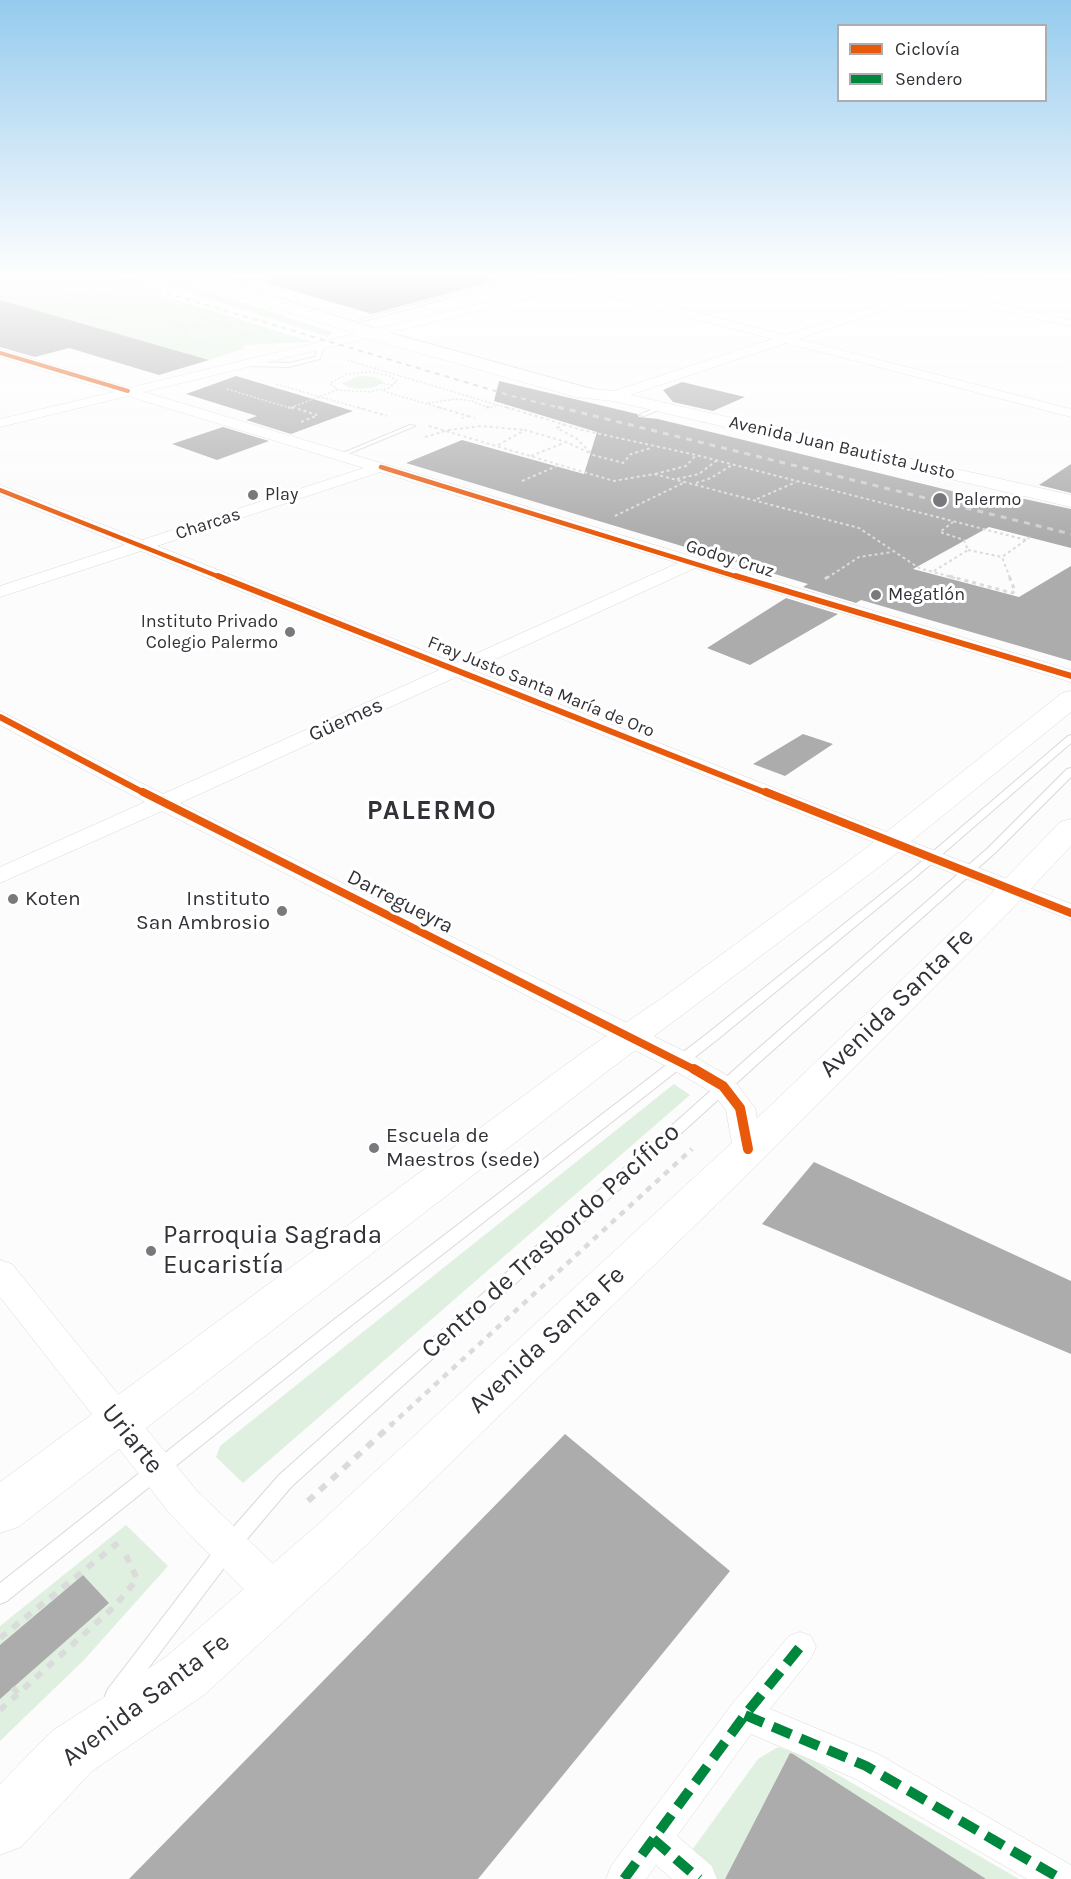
<!DOCTYPE html>
<html>
<head>
<meta charset="utf-8">
<style>
	body { margin:0 }
	#map { position:relative; width:1071px; height:1879px; overflow:hidden; background:#fcfcfc; font-family:Karla,sans-serif }
	canvas { display:block }
	.legend { position:absolute; left:837px; top:24px; width:210px; height:78px; box-sizing:border-box; background:#fff; border:2px solid #adadaf; margin:0; padding:8px 10px; list-style:none; font-size:18px; color:#323137 }
	.legend li { display:flex; align-items:center; gap:12px; height:30px }
	.legend b { width:30px; border:2px solid #adadaf }
</style>
</head>
<body>
<div id="map">
<canvas width="1071" height="1879"></canvas>
<ul class="legend">
<li><b style="height:8px;background:#e8590c"></b>Ciclovía</li>
<li><b style="height:8px;background:#00873e"></b>Sendero</li>
</ul>
</div>
<script>
const ctx = document.querySelector('canvas').getContext('2d');
ctx.lineJoin = 'round';
function fill(path, color) { ctx.fillStyle = color; ctx.fill(path, 'evenodd'); }
const toPath = rows => new Path2D(rows.map(r => 'M' + r).join(''));
function trace(path, color, width, dash) { ctx.strokeStyle = color; ctx.lineWidth = width; ctx.lineCap = dash ? 'butt' : 'round'; ctx.setLineDash(dash || []); ctx.stroke(path); }
function drawText(font, color, halo, rows, align = 'center') {
  ctx.font = font + ' Karla,sans-serif'; ctx.lineWidth = 6; ctx.setLineDash([]); ctx.textBaseline = 'middle'; ctx.strokeStyle = halo; ctx.fillStyle = color; for (const [text, x, y, turn = 0] of rows) {
    ctx.save(); ctx.translate(x, y); ctx.rotate((+turn || 0) * Math.PI / 180); ctx.textAlign = isNaN(turn) ? turn : align; if (halo) ctx.strokeText(text, 0, 0); ctx.fillText(text, 0, 0); ctx.restore();
  }
}
const green = toPath([
	[21,276,100,276,312,342,244,345,244,349,209,360,0,300,0,282,17,280],
	[137,276,164,276,332,332,328,337],
	[359,376,374,377,384,382,375,387,360,389,347,387,342,383],
	[674,1084,690,1095,243,1483,216,1457,220,1446],
	[126,1525,168,1566,84,1660,0,1741,0,1626],
	[778,1747,807,1757,1019,1879,671,1879,758,1759]
]);
const building = toPath([
	[268,276,486,276,486,283,372,314,267,283],
	[0,300,101,329,209,360,159,375,69,348,35,357,0,347],
	[236,376,353,411,291,434,246,420,257,416,186,394],
	[499,381,637,414,639,417,658,419,1009,505,1020,498,1071,509,1071,548,989,527,913,569,1019,597,1071,566,1071,661,861,600,856,603,803,587,808,584,406,463,462,440,584,474,597,432,494,401],
	[682,382,745,397,713,411,673,402,663,390],
	[223,427,269,441,217,460,172,444],
	[1071,464,1071,493,1039,485],
	[786,598,838,614,750,665,707,648],
	[803,734,833,744,785,776,753,764],
	[814,1162,1071,1281,1071,1354,762,1224],
	[565,1434,730,1571,478,1879,129,1879],
	[83,1575,109,1603,0,1699,0,1645],
	[790,1753,793,1754,986,1879,725,1879]
]);
const pathFar4 = toPath([
	[90,276,131,288,159,303,262,339],
	[0,277,72,285],
	[73,286,95,287,95,292,77,296,58,294,58,289,73,286],
	[59,291,81,294],
	[163,304,157,309,173,324,184,326],
	[55,305,57,298,53,295,58,294],
	[55,308,65,308],
	[46,313,55,306,130,288],
	[86,318,173,324],
	[223,348,198,343,186,335,184,326,218,329,227,327],
	[347,360,511,409],
	[369,372,388,375,397,381,389,388,369,392,338,390,330,383,347,374,369,372],
	[379,383,393,385],
	[276,384,362,409],
	[227,389,290,408],
	[383,391,444,409],
	[428,403,456,399,472,401,488,408,499,405],
	[293,409,290,408,337,390]
]);
const pathFar3 = toPath([
	[288,407,290,408],
	[292,407,317,415],
	[357,407,387,416],
	[438,407,468,416,462,418],
	[486,407,491,407],
	[506,407,582,430,696,455,1026,540],
	[468,416,475,418],
	[301,422,316,416],
	[565,424,557,428,576,438,593,455,623,463,631,454,651,448],
	[429,426,614,481,654,474,859,528,919,568,955,578],
	[425,437,449,430,481,426,525,430],
	[498,445,525,430,566,442,590,453],
	[531,456,566,442],
	[655,474,686,466,696,455],
	[677,479,699,474,716,461],
	[522,481,557,466],
	[696,483,711,478,732,465],
	[757,499,796,482],
	[615,516,683,483],
	[968,550,1002,557],
	[934,571,968,550,964,540,940,532,953,522],
	[827,578,859,557,892,552],
	[1010,578,1002,557,1030,537]
]);
const pathFar2 = toPath([
	[949,576,1012,593,1015,591,1009,576],
	[825,579,829,576]
]);
const pathFar1 = toPath([
	[390,1426,692,1149]
]);
const path = toPath([
	[308,1501,392,1424],
	[0,1638,118,1543],
	[13,1687,18,1694],
	[0,1710,115,1606,137,1579,125,1553]
]);
const service = toPath([
	[202,276,210,276,383,331,606,393,601,394,379,333,202,276],
	[520,276,528,276,364,321,359,320,520,276],
	[321,344,324,346,320,359,289,367,245,366,242,364,245,362,289,363,315,357,318,346,321,344],
	[660,406,665,407,644,416,639,415,660,406],
	[410,425,415,426,343,456,338,455,410,425],
	[1071,735,1071,743,917,876,718,1039,343,1332,7,1601,0,1604,0,1583,331,1322,708,1033,909,872,1068,736,1071,735],
	[1071,768,1071,777,996,852,762,1060,291,1487,236,1552,122,1703,115,1706,108,1703,105,1696,108,1689,222,1540,279,1475,752,1054,988,848,1067,769,1071,768]
]);
const pedestrian = toPath([
	[800,1632,811,1636,816,1647,811,1658,770,1709,878,1754,1071,1865,1071,1879,1027,1879,854,1778,751,1734,677,1836,712,1866,717,1879,672,1879,656,1865,646,1879,606,1879,611,1866,733,1703,789,1636,800,1632]
]);
const minor = toPath([
	[218,276,194,283,189,280,197,276,218,276],
	[595,276,614,276,587,284,785,335,916,292,853,276,873,276,928,288,964,276,980,276,941,291,1071,320,1071,326,929,295,798,339,1071,409,1071,417,786,343,618,399,608,399,608,393,772,339,574,288,144,392,1071,670,1071,682,695,568,472,670,1071,904,1071,920,456,677,180,803,690,1054,733,1079,755,1108,763,1149,759,1157,748,1160,737,1157,733,1149,726,1110,713,1093,670,1068,162,811,0,883,0,867,145,802,0,725,0,711,163,794,439,670,141,551,0,597,0,586,125,545,0,495,0,485,142,540,364,468,128,396,0,427,0,419,114,392,0,357,0,349,129,388,595,276],
	[380,472,678,563,455,663,157,546,380,472],
	[0,1260,12,1264,197,1491,291,1581,297,1595,291,1609,277,1614,263,1609,171,1515,0,1297,0,1260]
]);
const secondary = toPath([
	[1071,691,1071,712,883,864,609,1070,18,1527,0,1533,0,1482,583,1052,665,996,861,852,1062,693,1071,691],
	[1071,819,1071,846,1006,915,753,1169,360,1551,204,1695,92,1771,21,1847,0,1855,0,1784,52,1731,166,1657,324,1519,725,1149,984,901,1060,822,1071,819]
]);
const primary = toPath([
	[177,276,199,276,391,336,583,388,613,391,1071,495,1071,507,613,401,576,397,381,342,177,276]
]);
const railFar1 = toPath([
	[109,276,512,396,564,409]
]);
const rail = toPath([
	[558,407,1071,534]
]);
const pathBridge = toPath([
	[65,308,116,297,86,288]
]);
const quiet = toPath([
	[745,1715,866,1766,1061,1879],
	[653,1839,699,1879],
	[624,1879,745,1715,800,1647]
]);
const cyclewayFar4 = toPath([
	[0,353,128,391]
]);
const cyclewayFar3 = toPath([
	[381,467,741,578],
	[0,490,222,578]
]);
const cyclewayFar2 = toPath([
	[218,576,769,794],
	[736,576,1071,676],
	[0,717,146,794]
]);
const cyclewayFar1 = toPath([
	[143,792,697,1071],
	[766,792,1071,913]
]);
const cycleway = toPath([
	[694,1069,723,1086,740,1108,748,1149]
]);
const markers = [
	[253,495,6,"#79787c"],
	[940,500,8,"#79787c"],
	[876,595,6,"#79787c"],
	[290,632,6,"#79787c"],
	[13,899,6,"#79787c"],
	[282,911,6,"#79787c"],
	[374,1148,6,"#79787c"],
	[151,1251,6,"#79787c"]
];
const farStreetnames = [
	["Avenida Juan Bautista Justo",842,448,13],
	["Charcas",208,524,-18],
	["Godoy Cruz",730,559,17],
	["Fray Justo Santa María de Oro",541,687,22]
];
const farPoinames = [
	["Play",265,495],
	["Palermo",954,500],
	["Megatlón",888,595],
	["Instituto Privado",278,622,"right"],
	["Colegio Palermo",278,643,"right"]
];
const streetNames = [
	["Güemes",346,720,-24],
	["Darregueyra",400,902,27]
];
const poiNames = [
	["Koten",25,899],
	["Instituto",270,899,"right"],
	["San Ambrosio",270,923,"right"],
	["Escuela de",386,1136],
	["Maestros (sede)",386,1160]
];
const nearStreetnames = [
	["Avenida Santa Fe",897,1003,-44],
	["Centro de Trasbordo Pacífico",551,1241,-42],
	["Avenida Santa Fe",547,1340,-43],
	["Uriarte",132,1439,51],
	["Avenida Santa Fe",146,1700,-37]
];
const nearPoinames = [
	["Parroquia Sagrada",163,1236],
	["Eucaristía",163,1266]
];
const districtNames = [
	["PALERMO",432,811]
];
fill(green, '#e0f0e0');
fill(building, '#adacad');
trace(service, '#d9d9dc', 2);
trace(pedestrian, '#d9d9dc', 1);
trace(minor, '#d9d9dc', 1);
trace(secondary, '#d9d9dc', 1);
trace(primary, '#d9d9dc', 1);
trace(pathFar4, '#dbdbdc', 1.5, [2, 2]);
trace(pathFar3, '#dbdbdc', 2, [3, 3]);
trace(pathFar2, '#dbdbdc', 3, [4, 4]);
trace(pathFar1, '#dbdbdc', 4.5, [6, 6]);
trace(path, '#dbdbdc', 6, [8, 8]);
fill(service, '#fff');
fill(pedestrian, '#fff');
fill(minor, '#fff');
fill(secondary, '#fff');
fill(primary, '#fff');
trace(railFar1, '#cecece', 2, [5, 5]);
trace(rail, '#cecece', 3, [6, 6]);
trace(pathBridge, '#dbdbdc', 1.5, [2, 2]);
trace(quiet, '#00873e', 10, [20, 10]);
trace(cyclewayFar4, '#e8590c', 4);
trace(cyclewayFar3, '#e8590c', 4.5);
trace(cyclewayFar2, '#e8590c', 6);
trace(cyclewayFar1, '#e8590c', 8);
trace(cycleway, '#e8590c', 10);
const sky = ctx.createLinearGradient(0, 0, 0, 539);
sky.addColorStop(0, '#95cbee');
sky.addColorStop(0.51, '#fefefe');
sky.addColorStop(1, '#fefefe00');
ctx.fillStyle = sky;
ctx.fillRect(0, 0, 1071, 539);
for (const [x, y, r, color] of markers) { const dot = new Path2D(); dot.arc(x, y, r, 0, 2 * Math.PI); ctx.fillStyle = color; ctx.fill(dot); trace(dot, '#fff', 2); }
drawText('18px', '#323137', '#fff', farStreetnames);
drawText('18px', '#323137', '#fff', farPoinames, 'left');
drawText('21px', '#323137', '#fff', streetNames);
drawText('21px', '#323137', '#fff', poiNames, 'left');
drawText('26px', '#323137', '#fff', nearStreetnames);
drawText('26px', '#323137', '#fff', nearPoinames, 'left');
ctx.letterSpacing = '1.5px';
drawText('bold 27px', '#323137', '#fff', districtNames);
ctx.letterSpacing = '0px';
</script>
</body>
</html>
